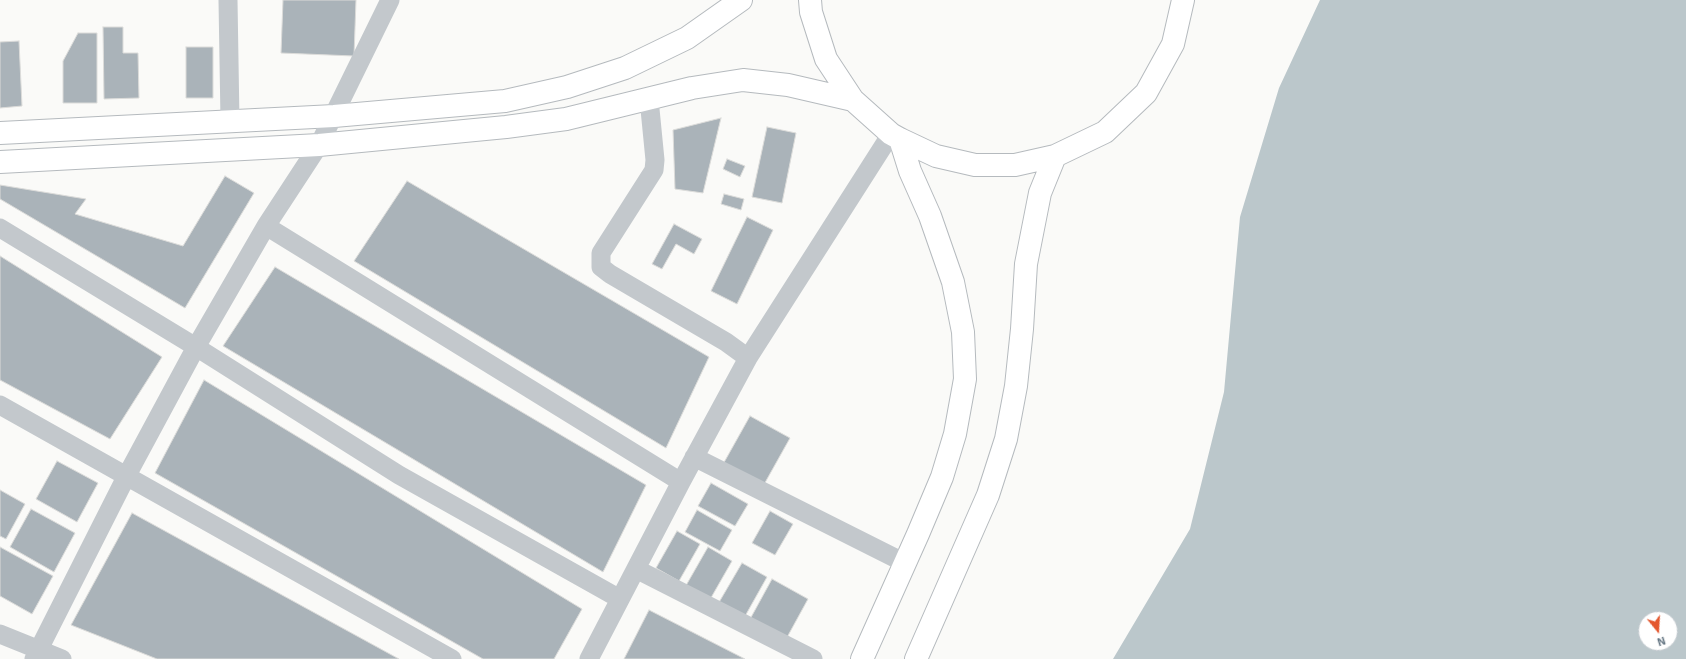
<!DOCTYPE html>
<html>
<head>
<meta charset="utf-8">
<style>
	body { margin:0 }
	#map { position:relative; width:1686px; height:659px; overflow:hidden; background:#fafaf8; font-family:"Exo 2",sans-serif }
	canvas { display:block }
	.north { position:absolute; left:1638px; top:611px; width:40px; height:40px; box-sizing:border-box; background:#fff; border:1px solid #c1c8cd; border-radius:50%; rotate:162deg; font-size:11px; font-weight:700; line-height:16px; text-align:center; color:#657683 }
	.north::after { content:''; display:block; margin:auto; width:14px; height:18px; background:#e4572e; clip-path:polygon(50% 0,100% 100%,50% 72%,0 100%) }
</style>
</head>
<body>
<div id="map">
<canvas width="1686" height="659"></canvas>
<div class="north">N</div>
</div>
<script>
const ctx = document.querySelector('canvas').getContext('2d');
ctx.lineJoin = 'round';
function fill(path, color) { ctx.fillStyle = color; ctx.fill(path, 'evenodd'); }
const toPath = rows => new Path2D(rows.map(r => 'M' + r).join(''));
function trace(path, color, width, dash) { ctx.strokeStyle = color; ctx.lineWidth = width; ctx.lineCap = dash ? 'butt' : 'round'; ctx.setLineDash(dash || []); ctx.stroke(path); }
const water = toPath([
	[1320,0,1686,0,1686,659,1113,659,1190,529,1224,392,1240,217,1279,88],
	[1646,619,1670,619,1670,643,1646,643]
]);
const building = toPath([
	[283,0,356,0,354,56,281,53,283,0],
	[103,27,123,27,123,53,138,53,139,98,104,99,103,27],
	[78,33,97,33,97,103,63,103,63,61,78,33],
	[19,41,22,106,0,108,0,42,19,41],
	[186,47,213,47,213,98,186,98,186,47],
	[721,118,703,193,675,189,673,130,721,118],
	[767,127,796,133,782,203,752,197,767,127],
	[727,159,745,166,740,177,723,169,727,159],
	[225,176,254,193,185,308,0,199,0,185,86,199,75,214,183,246,225,176],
	[407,181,709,357,666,448,354,261,407,181],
	[724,194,744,199,741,210,721,204,724,194],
	[747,217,773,230,737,304,711,291,747,217],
	[674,224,702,239,694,254,676,244,662,269,652,264,674,224],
	[0,256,162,357,110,439,0,380,0,256],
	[275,267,646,485,603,572,223,346,275,267],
	[204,380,582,609,554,659,483,659,155,473,204,380],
	[750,416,790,438,762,488,722,466,750,416],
	[57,461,98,483,77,522,36,499,57,461],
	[711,483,748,504,735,526,698,506,711,483],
	[0,490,25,504,6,539,0,536,0,490],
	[31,509,75,533,54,572,10,547,31,509],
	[697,510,732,530,720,551,685,532,697,510],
	[770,511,793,524,775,555,752,543,770,511],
	[132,513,399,659,157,659,71,625,132,513],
	[677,531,700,544,679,581,656,568,677,531],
	[0,547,53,576,32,614,0,596,0,547],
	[708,547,732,561,708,603,684,589,708,547],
	[742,563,767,577,744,618,718,604,742,563],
	[772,579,808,599,785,641,749,621,772,579],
	[649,610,745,659,624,659,649,610]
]);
const street = toPath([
	[228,0,230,121],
	[266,226,681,482],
	[0,228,196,347,399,475,620,599],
	[748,358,891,134],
	[0,405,452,659],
	[694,457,905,563],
	[636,569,813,659],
	[0,634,62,659],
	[34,659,126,477,196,347,266,226,319,145,390,0],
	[589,659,681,482,748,358,726,342,610,274,601,267,601,253,654,170,655,160,649,99]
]);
const primary = toPath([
	[810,0,811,12,826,59,853,100,891,134,900,139,936,156,975,165,1015,165,1055,156,1105,132,1146,93,1173,44,1183,0],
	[0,133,334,116,505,101,567,87,625,68,687,38,741,0],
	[0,162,319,145,506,127,566,119,692,88,743,80,788,85,853,100],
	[862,659,918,534,942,477,955,434,965,379,963,332,953,282,930,216,910,171,900,139],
	[916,659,988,495,1006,439,1016,386,1022,329,1026,264,1040,193,1055,156]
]);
fill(water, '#bbc7cb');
fill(building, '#aab3b9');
trace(building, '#dcdcda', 1);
trace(primary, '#b5babe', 24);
trace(street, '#c3c8cc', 19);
trace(primary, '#fff', 22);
</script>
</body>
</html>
